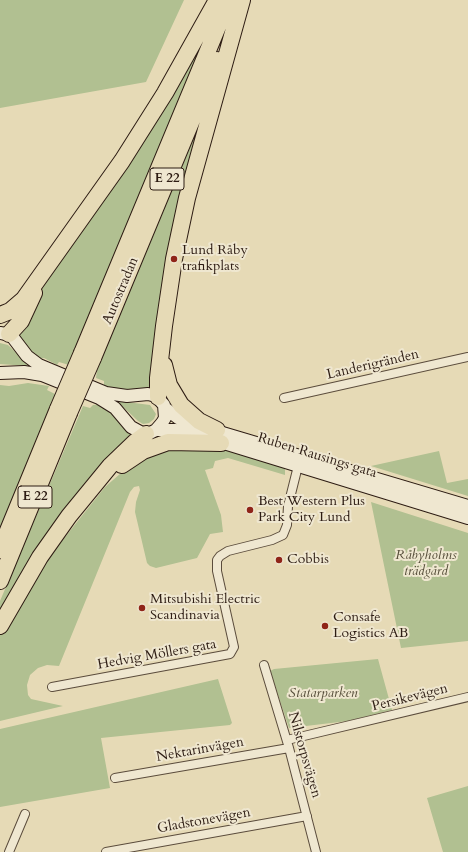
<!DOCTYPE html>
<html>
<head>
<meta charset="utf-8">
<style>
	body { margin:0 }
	canvas { display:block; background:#e6dab6 }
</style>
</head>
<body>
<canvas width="468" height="852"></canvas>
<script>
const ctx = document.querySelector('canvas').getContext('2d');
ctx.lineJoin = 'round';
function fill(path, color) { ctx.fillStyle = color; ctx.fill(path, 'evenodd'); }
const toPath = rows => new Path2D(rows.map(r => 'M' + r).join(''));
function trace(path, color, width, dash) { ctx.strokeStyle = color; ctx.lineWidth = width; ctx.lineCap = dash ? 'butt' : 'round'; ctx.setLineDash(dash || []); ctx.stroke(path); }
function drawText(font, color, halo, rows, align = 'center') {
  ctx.font = font + ' Cardo,serif'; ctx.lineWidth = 4; ctx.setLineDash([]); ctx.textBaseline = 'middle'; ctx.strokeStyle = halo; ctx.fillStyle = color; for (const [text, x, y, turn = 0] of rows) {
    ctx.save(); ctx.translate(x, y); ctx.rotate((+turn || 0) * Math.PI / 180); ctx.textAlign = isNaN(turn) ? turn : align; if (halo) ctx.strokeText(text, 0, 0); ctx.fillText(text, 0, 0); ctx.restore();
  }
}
const green = toPath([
	[0,0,184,0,146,82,0,108],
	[199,47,201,47,69,365,59,362,57,365,44,358,38,359,30,353,17,334,49,276],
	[207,107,180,205,158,309,152,381,153,389,120,390,104,389,104,381,96,378,97,370],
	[0,343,8,345,28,364,27,366,0,364],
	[28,383,49,386,47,390,55,394,0,529,0,385,9,386],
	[119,401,150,405,156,414,154,419,149,423,143,424,138,421,119,403],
	[104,404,121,422,126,430,134,436,0,615,0,601,83,406,90,408,93,405],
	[165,447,221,449,283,467,285,469,285,475,228,458,215,461,213,468,205,470,221,515,223,532,210,534,197,558,156,568,150,566,147,563,135,512,136,502,140,490,139,486,134,487,130,492,59,666,47,665,38,668,30,675,27,685,28,695,31,699,63,706,0,721,0,635,37,572,105,487,129,466],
	[439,451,447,483,468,479,468,496,371,466],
	[371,502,468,533,468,641,401,648],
	[378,659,392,710,348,721,289,728,270,671,274,669],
	[218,679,232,723,230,725,101,738,110,788,0,807,0,729],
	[468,786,468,852,443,852,427,798]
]);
const minor = toPath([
	[284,398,468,357],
	[264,665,289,748,316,852],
	[52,687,230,654,234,647,217,571,217,560,220,556,228,551,272,540,283,535,287,525,288,506,299,462],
	[287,740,468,697],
	[115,778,289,748],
	[9,852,25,814],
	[106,852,307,816]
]);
const secondary = toPath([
	[0,333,11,335,27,356,39,365,106,393,127,396,148,394,156,396,164,405,165,418,162,423,156,430,150,433,142,433,131,427,115,408,99,398,42,375,24,372,0,373],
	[165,408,178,418,189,423,468,506],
	[156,430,176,430,201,436,468,518]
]);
const motorway = toPath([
	[0,315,10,311,24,299,122,161,165,93,217,0],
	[9,334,21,321,34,293],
	[82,353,229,0],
	[93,358,217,60],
	[164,365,169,385,181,405,199,421,217,430],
	[158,397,158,378,164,326,174,259,187,198,242,0],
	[122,465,143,451,168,442,221,443],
	[0,550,58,409],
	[0,581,69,413],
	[0,626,40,557,69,516,110,466,135,442,146,434]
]);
const motorwayBridge = toPath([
	[58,409,82,353],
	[69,413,93,358]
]);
const markers = [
	[174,259,4,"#8f2418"],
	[250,510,4,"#8f2418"],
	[279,560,4,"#8f2418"],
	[142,608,4,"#8f2418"],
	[325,626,4,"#8f2418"]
];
const shields = [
	[167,179,34],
	[35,497,34]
];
const shieldNames = [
	["E 22",167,179],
	["E 22",35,497]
];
const poiNames = [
	["Lund Råby",182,251],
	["trafikplats",182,267],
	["Best Western Plus",258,502],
	["Park City Lund",258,518],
	["Cobbis",287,560],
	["Mitsubishi Electric",150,600],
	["Scandinavia",150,616],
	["Consafe",333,618],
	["Logistics AB",333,634]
];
const streetNames = [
	["Autostradan",121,291,-67],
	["Landerigränden",373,365,-13],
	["Ruben Rausings gata",317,456,17],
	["Hedvig Möllers gata",157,655,-10],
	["Persikevägen",410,698,-14],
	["Nektarinvägen",200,750,-10],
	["Nilstorpsvägen",304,755,74],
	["Gladstonevägen",204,821,-10]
];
const parkNames = [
	["Råbyholms",426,556],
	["trädgård",426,572],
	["Statarparken",323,694]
];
fill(green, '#b1c091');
trace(minor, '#5b4c3c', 10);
trace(secondary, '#2d1c13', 14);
trace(motorway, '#2d1c13', 18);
trace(minor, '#efe7d0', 8);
trace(secondary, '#efe7d0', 12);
trace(motorway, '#e6dab6', 16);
trace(motorwayBridge, '#2d1c13', 18, []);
trace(motorwayBridge, '#e6dab6', 16);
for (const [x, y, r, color] of markers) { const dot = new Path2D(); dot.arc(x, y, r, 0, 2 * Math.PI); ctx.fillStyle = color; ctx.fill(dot); trace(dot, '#efe7d0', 1.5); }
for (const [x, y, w] of shields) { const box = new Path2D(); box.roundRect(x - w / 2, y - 11, w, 22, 3); ctx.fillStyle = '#efe7d0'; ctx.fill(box); trace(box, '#2d1c13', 1); }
drawText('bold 13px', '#2d1c13', null, shieldNames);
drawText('14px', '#2d1c13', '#efe7d0', poiNames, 'left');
drawText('14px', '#2d1c13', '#efe7d0', streetNames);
drawText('italic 14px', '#554d39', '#efe7d0', parkNames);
</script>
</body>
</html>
